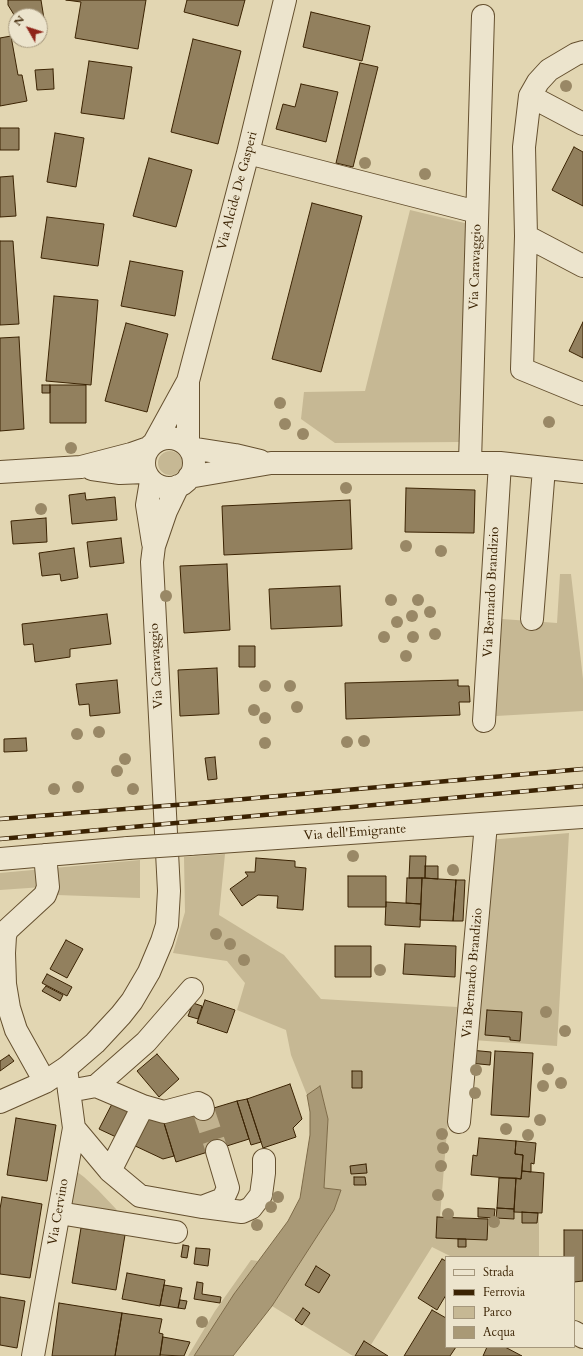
<!DOCTYPE html>
<html>
<head>
<meta charset="utf-8">
<style>
	body { margin:0 }
	#map { position:relative; width:583px; height:1356px; overflow:hidden; background:#e2d6b2; font-family:Cardo,serif }
	canvas { display:block }
	.legend { position:absolute; left:445px; top:1256px; width:130px; height:92px; box-sizing:border-box; background:#ece4cd; border:1px solid #a5977c; margin:0; padding:5px 7px; list-style:none; font-size:12px; color:#3b2303 }
	.legend li { display:flex; align-items:center; gap:8px; height:20px }
	.legend b { width:20px; border:1px solid #a5977c }
	.north { position:absolute; left:8px; top:8px; width:40px; height:40px; box-sizing:border-box; background:#ece4cd; border:1px solid #a5977c; border-radius:50%; rotate:309deg; font-size:11px; font-weight:700; line-height:16px; text-align:center; color:#3b2303 }
	.north::after { content:''; display:block; margin:auto; width:14px; height:18px; background:#8f2418; clip-path:polygon(50% 0,100% 100%,50% 72%,0 100%) }
</style>
</head>
<body>
<div id="map">
<canvas width="583" height="1356"></canvas>
<ul class="legend">
<li><b style="height:5px;background:#ece4cd"></b>Strada</li>
<li><b style="height:5px;background:#3b2303"></b>Ferrovia</li>
<li><b style="height:11px;background:#c6b894"></b>Parco</li>
<li><b style="height:11px;background:#a99976"></b>Acqua</li>
</ul>
<div class="north">N</div>
</div>
<script>
const ctx = document.querySelector('canvas').getContext('2d');
ctx.lineJoin = 'round';
function fill(path, color) { ctx.fillStyle = color; ctx.fill(path, 'evenodd'); }
const toPath = rows => new Path2D(rows.map(r => 'M' + r).join(''));
function trace(path, color, width, dash) { ctx.strokeStyle = color; ctx.lineWidth = width; ctx.lineCap = dash ? 'butt' : 'round'; ctx.setLineDash(dash || []); ctx.stroke(path); }
function drawText(font, color, halo, rows, align = 'center') {
  ctx.font = font + ' Cardo,serif'; ctx.lineWidth = 3.5; ctx.setLineDash([]); ctx.textBaseline = 'middle'; ctx.strokeStyle = halo; ctx.fillStyle = color; for (const [text, x, y, turn = 0] of rows) {
    ctx.save(); ctx.translate(x, y); ctx.rotate((+turn || 0) * Math.PI / 180); ctx.textAlign = isNaN(turn) ? turn : align; if (halo) ctx.strokeText(text, 0, 0); ctx.fillText(text, 0, 0); ctx.restore();
  }
}
const green = toPath([
	[410,210,469,224,459,442,335,443,301,419,304,392,365,391],
	'158 463a12 12 0 1 1 24 0a12 12 0 1 1-24 0Z',
	[560,574,571,574,583,679,583,711,496,716,502,619,557,623],
	[569,833,557,1046,473,1040,489,840],
	[225,854,219,915,284,955,321,999,457,1007,440,1217,514,1219,514,1212,539,1213,539,1257,452,1257,432,1247,364,1356,353,1356,272,1306,334,1210,341,1190,324,1188,328,1119,320,1086,307,1095,291,1055,286,1030,237,1010,245,983,227,961,173,953,185,912,184,857],
	[140,860,140,898,57,895,57,886,0,890,0,873],
	[76,1171,84,1177,98,1190,116,1209,121,1217,70,1209],
	[251,1260,258,1261,234,1294,197,1352,194,1356,188,1356,215,1311]
]);
const water = toPath([
	[320,1086,328,1119,324,1188,341,1190,334,1210,272,1306,233,1356,194,1356,234,1294,288,1221,300,1198,310,1135,310,1112,307,1095,320,1086]
]);
const building = toPath([
	[8,0,41,0,45,25,40,25,40,16,16,16,16,18,8,5,8,0],
	[66,0,146,0,138,49,75,38,81,2,66,0],
	[187,0,245,0,238,26,184,12,187,0],
	[311,12,370,26,362,61,303,47,311,12],
	[11,36,18,75,22,75,27,101,0,106,0,38,11,36],
	[193,39,241,51,218,144,171,132,193,39],
	[89,61,132,67,124,119,81,113,89,61],
	[360,63,378,67,353,167,336,163,360,63],
	[53,69,54,89,37,90,35,70,53,69],
	[301,84,338,92,326,142,276,129,283,104,295,107,301,84],
	[0,128,19,128,19,150,0,150,0,128],
	[55,133,84,138,76,187,47,182,55,133],
	[574,147,583,152,583,206,552,190,574,147],
	[149,158,192,170,176,227,133,216,149,158],
	[13,176,16,216,0,217,0,177,13,176],
	[312,203,362,216,321,372,272,359,312,203],
	[47,217,104,224,98,266,41,258,47,217],
	[0,241,13,241,19,324,0,325,0,241],
	[130,261,183,271,175,316,121,306,130,261],
	[54,296,98,300,91,385,46,381,54,296],
	[583,322,583,358,569,351,583,322],
	[126,323,168,334,147,412,105,401,126,323],
	[19,337,24,429,0,431,0,338,19,337],
	[42,385,50,385,50,393,42,393,42,385],
	[50,385,86,385,86,423,50,423,50,385],
	[406,488,475,490,474,533,405,532,406,488],
	[85,493,86,500,115,497,117,520,72,524,69,495,85,493],
	[350,500,352,549,224,555,222,506,350,500],
	[46,518,47,542,13,544,11,521,46,518],
	[121,538,124,563,90,567,87,542,121,538],
	[74,548,78,578,61,581,60,574,42,576,39,553,74,548],
	[227,564,230,630,184,633,180,566,227,564],
	[340,586,342,626,271,629,269,589,340,586],
	[107,614,111,644,70,649,70,657,35,662,33,644,24,645,22,624,107,614],
	[239,646,255,646,255,667,239,667,239,646],
	[217,668,219,714,180,716,178,670,217,668],
	[117,680,120,713,90,716,89,704,79,705,76,684,117,680],
	[458,680,458,686,469,686,470,702,459,702,460,715,346,719,345,683,458,680],
	[26,738,27,751,4,752,4,739,26,738],
	[215,757,217,779,208,780,205,758,215,757],
	[410,856,426,856,425,878,409,878,410,856],
	[256,858,295,861,295,867,306,868,303,910,277,908,278,896,258,895,242,906,230,889,248,876,245,872,255,872,256,858],
	[425,866,438,866,438,879,425,878,425,866],
	[348,876,386,876,386,907,348,907,348,876],
	[407,878,422,878,421,904,406,903,407,878],
	[422,878,456,880,453,921,420,920,422,878],
	[456,880,465,880,463,921,453,921,456,880],
	[386,902,421,904,420,927,385,925,386,902],
	[66,940,83,949,67,978,50,969,66,940],
	[405,944,456,946,455,977,403,974,405,944],
	[335,946,371,946,371,977,335,977,335,946],
	[47,974,72,987,67,996,42,983,47,974],
	[46,986,63,995,60,1001,42,991,46,986],
	[205,1000,235,1010,227,1033,197,1023,205,1000],
	[193,1003,202,1006,198,1019,188,1016,193,1003],
	[487,1010,522,1012,520,1041,510,1040,510,1037,485,1035,487,1010],
	[470,1050,491,1052,490,1065,469,1063,470,1050],
	[495,1051,533,1053,529,1117,491,1115,495,1051],
	[157,1054,179,1079,159,1097,137,1071,157,1054],
	[9,1055,14,1061,0,1071,0,1061,9,1055],
	[352,1071,362,1071,362,1088,352,1088,352,1071],
	[290,1084,302,1119,293,1128,296,1137,263,1148,247,1099,290,1084],
	[247,1099,261,1142,251,1145,237,1101,247,1099],
	[237,1101,249,1139,176,1162,164,1123,237,1101],
	[113,1102,164,1123,174,1156,163,1159,99,1129,113,1102],
	[16,1118,56,1125,47,1181,7,1175,16,1118],
	[479,1138,516,1141,515,1154,523,1155,521,1179,471,1175,473,1155,477,1156,479,1138],
	[516,1141,536,1143,534,1164,531,1163,531,1172,522,1171,523,1155,515,1154,516,1141],
	[366,1164,367,1173,351,1174,350,1166,366,1164],
	[522,1171,544,1173,542,1213,514,1212,516,1178,521,1179,522,1171],
	[354,1177,365,1177,366,1185,354,1185,354,1177],
	[499,1178,516,1178,514,1209,497,1208,499,1178],
	[2,1197,42,1204,30,1278,0,1274,0,1209,2,1197],
	[478,1208,495,1209,494,1218,478,1217,478,1208],
	[497,1208,514,1209,514,1219,496,1218,497,1208],
	[522,1212,538,1213,537,1223,522,1223,522,1212],
	[437,1217,488,1219,487,1240,436,1238,437,1217],
	[81,1228,125,1235,116,1290,72,1283,81,1228],
	[564,1230,583,1230,583,1281,574,1282,574,1257,564,1257,564,1230],
	[458,1239,466,1239,466,1247,458,1247,458,1239],
	[183,1245,189,1246,187,1258,181,1257,183,1245],
	[196,1248,210,1249,208,1266,194,1264,196,1248],
	[442,1259,446,1261,446,1295,437,1310,418,1298,442,1259],
	[316,1266,330,1275,319,1293,305,1285,316,1266],
	[127,1273,165,1280,160,1306,122,1299,127,1273],
	[197,1282,203,1283,202,1294,221,1297,220,1303,194,1299,197,1282],
	[164,1285,182,1288,178,1308,160,1305,164,1285],
	[0,1297,25,1301,17,1348,0,1345,0,1297],
	[180,1300,187,1301,185,1309,178,1308,180,1300],
	[59,1303,122,1313,115,1356,52,1356,59,1303],
	[303,1308,310,1313,302,1325,295,1320,303,1308],
	[432,1310,446,1318,446,1347,456,1347,450,1356,404,1356,432,1310],
	[122,1313,162,1319,159,1333,163,1334,160,1356,115,1356,122,1313],
	[163,1337,190,1342,184,1356,160,1355,163,1337],
	[364,1341,388,1356,355,1356,364,1341],
	[487,1347,505,1347,522,1356,483,1356,487,1347]
]);
const minorTunnel = toPath([
	[203,1109,217,1151]
]);
const minor = toPath([
	[583,52,576,54,549,70,538,82,530,96,524,147,526,236,522,369,583,394],
	[530,96,583,124],
	[248,153,477,212],
	[526,236,583,266],
	[188,383,188,446],
	'144 463a25 25 0 1 1 50 0a25 25 0 1 1-50 0Z',
	[154,443,188,381,248,153,285,0],
	[190,448,235,455,260,461],
	[470,462,483,16],
	[92,469,120,473,145,472],
	[0,472,81,467,131,454,148,448],
	[189,477,271,463,500,463,583,472],
	[151,481,147,505,153,543],
	[532,619,544,468],
	[484,721,500,463],
	[190,844,583,817],
	[45,855,48,887,45,895,7,930,5,936,4,953,5,984,9,1008,16,1030,45,1082],
	[0,859,128,848],
	[96,1086,146,1042,192,989],
	[69,1091,96,1086,143,1106,110,1171,74,1128],
	[0,1102,45,1082,66,1068,95,1043,121,1015,132,1001,149,972,162,941,167,925,169,891,152,562,154,546,166,511,178,486],
	[143,1106,164,1112,198,1103,202,1105,203,1109],
	[459,1122,486,824],
	[110,1171,140,1196,202,1207,223,1199,228,1188,217,1151],
	[204,1207,242,1212,251,1208,261,1195,264,1173,264,1160],
	[59,1213,176,1232],
	[574,1332,583,1337],
	[33,1356,74,1128,66,1068]
]);
const rail = toPath([
	[0,819,188,804,583,769],
	[0,839,583,786]
]);
const minorBridge = toPath([
	[128,848,190,844]
]);
const trees = [
	[566,86],
	[365,163],
	[425,174],
	[280,403],
	[549,422],
	[285,424],
	[303,434],
	[71,448],
	[346,488],
	[41,509],
	[406,546],
	[441,551],
	[166,596],
	[391,600],
	[418,600],
	[430,612],
	[412,616],
	[397,622],
	[435,634],
	[384,637],
	[413,637],
	[406,656],
	[265,686],
	[290,686],
	[297,707],
	[254,710],
	[265,718],
	[99,732],
	[77,734],
	[364,741],
	[347,742],
	[265,743],
	[125,759],
	[117,771],
	[78,787],
	[54,789],
	[133,789],
	[353,856],
	[453,870],
	[216,934],
	[230,944],
	[244,960],
	[380,970],
	[546,1012],
	[565,1031],
	[548,1069],
	[476,1070],
	[561,1083],
	[543,1086],
	[475,1093],
	[540,1120],
	[506,1129],
	[442,1134],
	[528,1135],
	[443,1148],
	[441,1166],
	[438,1195],
	[278,1197],
	[271,1207],
	[448,1214],
	[494,1222],
	[257,1225],
	[202,1322]
];
const streetNames = [
	["Via Alcide De Gasperi",238,191,-75],
	["Via Caravaggio",476,267,-88],
	["Via Bernardo Brandizio",492,592,-87],
	["Via Caravaggio",157,666,-93],
	["Via dell'Emigrante",355,833,-4],
	["Via Bernardo Brandizio",473,973,-85],
	["Via Cervino",59,1212,-80]
];
fill(green, '#c6b894');
fill(water, '#a99976');
trace(water, '#7d6a48', 1);
fill(building, '#92805e');
trace(building, '#3b2303', 1);
trace(minorTunnel, '#c1b28f', 22, [22, 11]);
trace(minor, '#65502f', 24);
trace(minor, '#ece4cd', 22);
trace(rail, '#3b2303', 4.5);
trace(rail, '#ece4cd', 3, [9]);
trace(minorBridge, '#65502f', 24, []);
trace(minorBridge, '#ece4cd', 22);
ctx.fillStyle = '#986';
for (const [x, y] of trees) { ctx.beginPath(); ctx.arc(x, y, 6, 0, 2 * Math.PI); ctx.fill(); }
drawText('13px', '#3b2303', '#ece4cd', streetNames);
</script>
</body>
</html>
